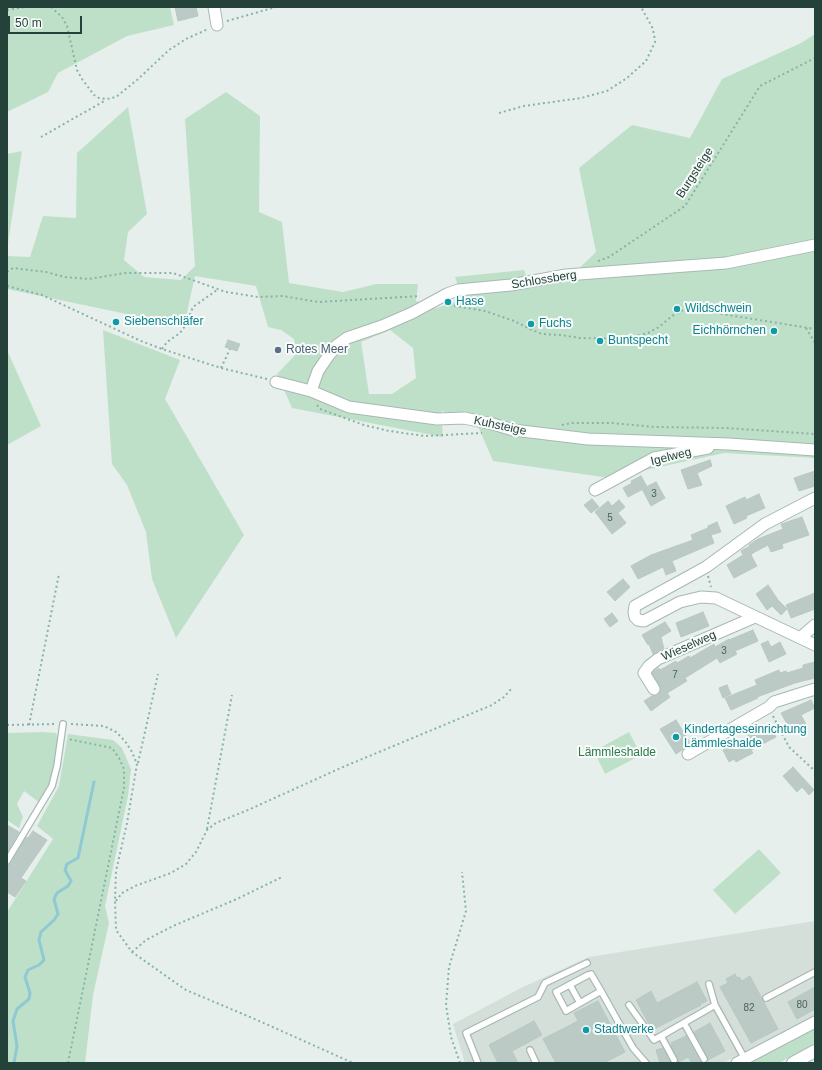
<!DOCTYPE html>
<html>
<head>
<meta charset="utf-8">
<style>
	body { margin:0 }
	#map { position:relative; width:822px; height:1070px; overflow:hidden; background:#e6efeb; font-family:Arial,sans-serif }
	canvas { display:block }
	.frame { position:absolute; inset:0; border:8px solid #24423a; pointer-events:none }
	.scale { position:absolute; left:8px; top:16px; width:74px; height:18px; box-sizing:border-box; border:2px solid #24423a; border-top:0; padding-left:5px; font-size:12px; line-height:14px; white-space:nowrap; color:#24423a; -webkit-text-stroke:3px #f7fbf9; paint-order:stroke }
</style>
</head>
<body>
<div id="map">
<canvas width="822" height="1070"></canvas>
<div class="frame"></div>
<div class="scale">50 m</div>
</div>
<script>
const ctx = document.querySelector('canvas').getContext('2d');
ctx.lineJoin = 'round';
function fill(path, color) { ctx.fillStyle = color; ctx.fill(path, 'evenodd'); }
const toPath = rows => new Path2D(rows.map(r => 'M' + r).join(''));
function trace(path, color, width, dash) { ctx.strokeStyle = color; ctx.lineWidth = width; ctx.lineCap = dash ? 'butt' : 'round'; ctx.setLineDash(dash || []); ctx.stroke(path); }
function drawText(font, color, halo, rows, align = 'center') {
  ctx.font = font + ' Arial,sans-serif'; ctx.lineWidth = 4; ctx.setLineDash([]); ctx.textBaseline = 'middle'; ctx.strokeStyle = halo; ctx.fillStyle = color; for (const [text, x, y, turn = 0] of rows) {
    ctx.save(); ctx.translate(x, y); ctx.rotate((+turn || 0) * Math.PI / 180); ctx.textAlign = isNaN(turn) ? turn : align; if (halo) ctx.strokeText(text, 0, 0); ctx.fillText(text, 0, 0); ctx.restore();
  }
}
const built = toPath([
	[815,921,815,1016,723,1063,465,1063,453,1024,523,987,589,957]
]);
const green = toPath([
	[7,7,170,7,174,25,127,36,58,73,48,92,7,112],
	[815,34,815,458,724,453,609,478,493,461,474,417,441,411,443,437,292,408,277,374,297,353,294,339,281,330,268,327,256,286,195,276,184,326,7,289,7,256,30,257,43,216,76,218,77,153,128,107,147,214,128,232,124,260,144,277,181,280,195,266,185,119,226,92,260,116,259,212,282,222,289,283,343,292,376,284,418,284,416,301,436,308,463,300,455,277,524,270,531,288,565,282,596,252,579,168,632,125,690,138,722,79,801,43],
	[390,330,413,348,416,378,392,394,369,394,361,342],
	[22,151,7,250,7,154],
	[103,330,180,360,165,399,244,535,176,638,152,579,146,532,127,485,112,464],
	[7,350,41,426,7,445],
	[43,732,56,733,59,742,53,775,40,803,24,791,17,804,23,817,19,828,7,820,7,733],
	[629,732,641,755,605,774,594,751],
	[68,734,113,740,122,748,131,769,128,796,105,906,109,923,93,995,85,1063,7,1063,7,912,53,839,37,826,59,786],
	[759,849,781,873,735,914,713,890],
	[815,1029,815,1043,779,1063,750,1063]
]);
const stream = toPath([
	[14,1063,17,1046,13,1021,17,1009,29,999,30,993,25,977,28,970,39,965,44,960,39,940,41,932,54,920,58,914,54,899,57,893,68,886,71,881,65,870,67,864,78,858,94,782]
]);
const building = toPath([
	[175,7,196,7,198,16,178,21,175,7],
	[228,340,240,344,237,351,225,347,228,340],
	[710,460,712,466,697,473,702,485,688,489,681,470,710,460],
	[815,471,815,486,799,491,794,478,815,471],
	[641,476,647,487,628,497,623,488,632,483,631,481,641,476],
	[656,482,665,498,651,506,642,489,656,482],
	[759,494,765,508,746,516,747,518,734,524,726,506,745,497,746,500,759,494],
	[592,499,599,507,591,513,584,505,592,499],
	[619,500,625,507,618,513,626,523,612,534,595,512,608,501,612,506,619,500],
	[802,517,809,535,782,544,783,548,771,552,768,545,753,553,751,555,757,566,734,578,727,565,743,555,741,551,750,546,749,545,758,539,783,529,781,524,802,517],
	[717,522,721,532,711,535,714,543,672,561,676,571,666,575,663,567,638,579,631,566,651,555,693,540,691,535,708,528,708,526,717,522],
	[623,579,630,587,615,601,607,592,623,579],
	[768,585,778,600,787,609,781,615,772,606,767,610,756,594,768,585],
	[815,593,815,609,791,618,786,605,815,593],
	[703,612,709,626,681,637,676,623,703,612],
	[612,613,618,621,610,627,604,619,612,613],
	[665,622,671,631,661,637,664,649,653,654,649,644,648,645,642,635,665,622],
	[753,630,758,641,735,651,737,654,720,663,717,658,685,678,687,681,667,693,670,697,651,711,644,701,652,696,658,695,661,689,652,673,654,671,659,668,660,670,676,661,677,663,689,656,690,658,714,644,715,647,729,639,729,640,753,630],
	[768,641,771,647,780,642,786,654,769,662,761,644,768,641],
	[815,662,815,678,795,683,757,697,758,698,731,710,725,698,757,685,755,680,779,670,780,673,786,671,787,673,803,668,803,665,815,662],
	[727,685,731,694,723,698,719,688,727,685],
	[811,700,815,708,801,715,807,726,792,733,781,713,811,700],
	[676,720,691,744,676,754,660,729,676,720],
	[769,724,776,737,751,750,753,753,736,762,734,759,729,762,723,750,731,746,732,748,750,738,748,735,769,724],
	[793,767,814,790,809,795,802,787,797,792,783,776,793,767],
	[7,825,19,832,7,853,7,825],
	[33,831,47,840,21,878,26,881,15,897,7,892,7,865,11,863,26,837,28,838,33,831],
	[735,974,737,978,739,977,742,981,750,976,778,1029,751,1043,720,987,728,983,726,979,735,974],
	[697,982,707,1001,700,1004,701,1005,652,1030,636,1000,651,991,657,1003,697,982],
	[815,987,815,1009,797,1019,788,1002,815,987],
	[598,1001,625,1052,604,1063,556,1063,543,1039,578,1021,574,1013,598,1001],
	[534,1021,542,1035,512,1051,518,1063,498,1063,489,1045,534,1021],
	[710,1023,725,1051,708,1060,708,1057,694,1032,710,1023],
	[686,1036,700,1061,703,1063,692,1063,688,1057,677,1063,678,1058,671,1046,672,1045,671,1043,686,1036],
	[663,1048,670,1062,671,1063,660,1063,656,1050,663,1048]
]);
const path = toPath([
	[51,7,62,17,67,26,77,70,82,79,94,95,99,98,107,99,116,97,137,80,169,50,186,39,208,29],
	[7,10,25,7],
	[227,21,276,7],
	[499,113,524,106,581,98,607,91,627,78,646,61,655,42,654,34,652,27,641,7],
	[41,137,106,100],
	[598,261,609,257,685,206,760,86,815,58],
	[7,272,13,268,46,272,65,277,89,279,125,273,173,273,226,292,258,297,283,296,318,302,420,296],
	[7,286,42,295,141,341,162,349,221,368,267,379],
	[449,305,485,311,514,321,530,329,542,334,560,335,580,338,624,339,648,333,659,327,672,316,683,310,697,310,815,329],
	[806,328,815,343],
	[162,349,167,342,180,333,185,326,193,307,217,290],
	[221,368,230,349],
	[317,405,320,409,364,425,389,431,425,436,482,433],
	[562,425,572,423,612,423,655,427,726,428,815,434],
	[708,576,711,587],
	[773,716,789,747,815,771],
	[71,724,104,726,116,732,125,741,132,752,137,764,127,823,116,871,115,901,116,930,132,952,186,990,257,1020,353,1063],
	[7,725,56,724],
	[29,725,59,574],
	[138,763,158,674],
	[207,829,232,695],
	[116,901,122,893,135,886,171,873,186,864,196,852,207,830,216,823,248,810,343,767,492,705,504,697,512,688],
	[132,952,146,940,173,926,237,899,282,877],
	[68,1063,124,788,124,769,119,758,112,748,68,739],
	[460,1063,451,1037,446,1005,449,967,466,911,462,872]
]);
const service = toPath([
	[7,861,52,786,57,766,63,724],
	[570,985,580,1003],
	[601,991,566,1011,556,992,588,975,591,974,601,991,633,1048,646,1063],
	[766,998,815,972],
	[629,1005,654,1040,715,1005,709,984],
	[715,1005,745,1059],
	[684,1023,704,1059],
	[661,1036,674,1060],
	[530,1050,536,1063],
	[478,1063,466,1033,538,997,545,983,587,963]
]);
const minor = toPath([
	[214,7,217,25],
	[276,382,311,391,349,407,437,419,464,418,493,424,513,430,530,432,588,439,729,444,815,450],
	[311,391,318,371,329,355,336,346,347,338,382,326,412,313,447,294,458,290,511,285,566,275,726,263,815,245],
	[595,490,654,458,708,448],
	[815,498,765,524,706,567,635,606,634,612,635,617,638,620,644,621,680,602,701,597,716,598,815,645],
	[800,638,815,625],
	[654,689,644,673,649,666,658,659,755,617],
	[688,754,769,707,774,702,815,689],
	[737,1063,815,1022]
]);
const secondary = toPath([
	[793,1063,815,1051]
]);
const markers = [
	[448,302,4,"#0f9aa8"],
	[677,309,4,"#0f9aa8"],
	[116,322,4,"#0f9aa8"],
	[531,324,4,"#0f9aa8"],
	[774,331,4,"#0f9aa8"],
	[600,341,4,"#0f9aa8"],
	[278,350,4,"#5c6f8a"],
	[676,737,4,"#0f9aa8"],
	[586,1030,4,"#0f9aa8"]
];
const numberNames = [
	["3",654,494],
	["5",610,518],
	["3",724,651],
	["7",675,675],
	["80",802,1005],
	["82",749,1008]
];
const streetNames = [
	["Burgsteige",695,173,-57],
	["Schlossberg",544,280,-9],
	["Kuhsteige",500,426,12],
	["Igelweg",671,457,-14],
	["Wieselweg",689,646,-24]
];
const cultureNames = [
	["Hase",456,302],
	["Wildschwein",685,309],
	["Siebenschläfer",124,322],
	["Fuchs",539,324],
	["Eichhörnchen",766,331,"right"],
	["Buntspecht",608,341],
	["Kindertageseinrichtung",684,730],
	["Lämmleshalde",684,744],
	["Stadtwerke",594,1030]
];
const serviceNames = [
	["Rotes Meer",286,350]
];
const parkNames = [
	["Lämmleshalde",617,753]
];
fill(built, '#d4dfda');
fill(green, '#bfe0c8');
trace(stream, '#8ec9d4', 3);
fill(building, '#bbcac4');
trace(building, '#b8c9c2', 1);
trace(service, '#a8b8b2', 8);
trace(minor, '#a8b8b2', 13);
trace(secondary, '#a4bbb3', 14);
trace(path, '#86b3a5', 2, [2, 3]);
trace(service, '#fff', 5.5);
trace(minor, '#fff', 11);
trace(secondary, '#fff', 12);
for (const [x, y, r, color] of markers) { const dot = new Path2D(); dot.arc(x, y, r, 0, 2 * Math.PI); ctx.fillStyle = color; ctx.fill(dot); trace(dot, '#f7fbf9', 1.5); }
drawText('10px', '#4a645c', null, numberNames);
drawText('12px', '#24423a', '#f7fbf9', streetNames);
drawText('12px', '#0d838f', '#f7fbf9', cultureNames, 'left');
drawText('12px', '#4e5e75', '#f7fbf9', serviceNames, 'left');
drawText('12px', '#2d7a4b', '#f7fbf9', parkNames);
</script>
</body>
</html>
